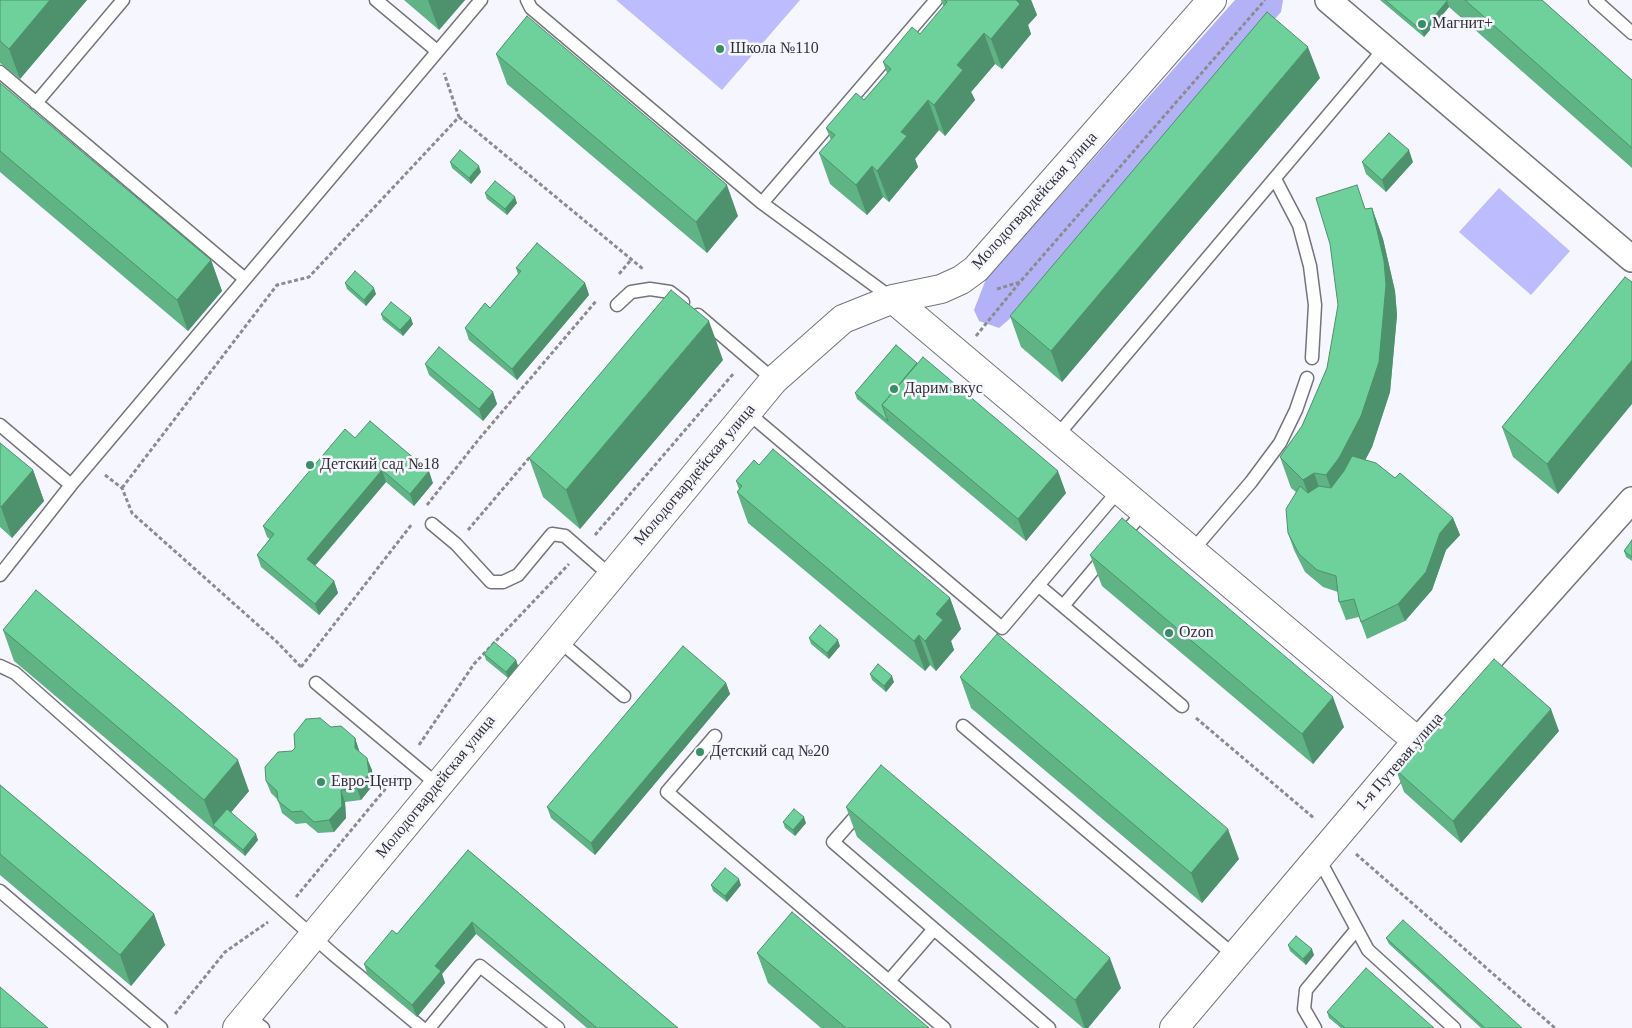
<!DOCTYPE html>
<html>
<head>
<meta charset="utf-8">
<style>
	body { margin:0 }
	canvas { display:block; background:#f6f6fe }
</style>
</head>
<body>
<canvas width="1632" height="1028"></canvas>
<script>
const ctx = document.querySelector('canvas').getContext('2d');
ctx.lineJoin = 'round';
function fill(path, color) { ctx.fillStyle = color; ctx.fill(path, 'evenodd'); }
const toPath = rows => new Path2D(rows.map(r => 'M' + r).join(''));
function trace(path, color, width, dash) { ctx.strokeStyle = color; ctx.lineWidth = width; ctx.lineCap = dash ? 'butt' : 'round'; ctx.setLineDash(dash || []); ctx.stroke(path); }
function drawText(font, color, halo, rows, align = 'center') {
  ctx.font = font + ' "Times New Roman",serif'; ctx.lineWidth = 5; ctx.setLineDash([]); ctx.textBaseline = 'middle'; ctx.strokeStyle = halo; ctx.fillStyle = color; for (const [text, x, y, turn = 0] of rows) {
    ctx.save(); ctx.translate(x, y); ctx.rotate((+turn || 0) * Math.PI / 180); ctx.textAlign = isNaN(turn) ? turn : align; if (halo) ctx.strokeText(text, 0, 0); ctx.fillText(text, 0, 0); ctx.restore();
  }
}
const green = toPath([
	[616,0,800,0,722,90],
	[1499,188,1570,251,1531,295,1459,232]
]);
const forest = toPath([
	[1235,0,1283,0,1281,12,1021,309,999,328,979,321,974,310,986,279]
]);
const path = toPath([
	[459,117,643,269],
	[619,274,631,260],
	[997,289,1020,282,1265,0],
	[976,336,1020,282],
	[105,475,122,488,132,513,277,642,302,668],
	[122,488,277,285,309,277,459,117,444,73],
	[427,505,479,439,597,300],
	[468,530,530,457],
	[595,535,734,373],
	[301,667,412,524],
	[1196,718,1315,819],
	[419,745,474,664,569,564],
	[1356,854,1555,1028],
	[296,897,396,776],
	[175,1014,225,952,268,922]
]);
const service = toPath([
	[376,0,437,51],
	[527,0,531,8,762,203,893,299],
	[1595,0,1632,33],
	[0,72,245,279],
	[36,103,123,0],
	[1275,179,1299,225,1310,266,1315,305,1312,358],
	[762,203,936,0],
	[617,305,631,292,650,289,670,292,683,302],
	[698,315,774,380],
	[747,412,1002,628,1119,490],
	[0,425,71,485],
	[1056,437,1384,49],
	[432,524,456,544,491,582,503,582,518,575,552,534,565,536,611,576],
	[1120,539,1144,511],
	[1192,551,1251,482,1280,443,1296,410,1307,378],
	[0,575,71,485,481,0],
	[1038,585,1182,706],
	[1063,606,1105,556],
	[557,639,624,696],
	[0,666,15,673,334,955,422,1028],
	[316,683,438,785],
	[963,726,1235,956],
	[715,736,667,792,944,1028],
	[863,808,833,842,1049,1028],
	[1319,859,1368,950,1454,1028],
	[0,891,161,1028],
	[889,981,934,929],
	[247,1016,263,1028],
	[429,1028,480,966,558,1028],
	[1315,1028,1304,1009,1306,990,1356,930]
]);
const minor = toPath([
	[1328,0,1632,259],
	[1417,741,1632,500]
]);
const tertiary = toPath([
	[893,299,1417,741,1174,1028],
	[237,1028,774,380,843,319,893,299,941,289,961,280,976,269,1212,0]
]);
const wall = toPath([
	[0,0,87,0,20,79,0,63],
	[404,0,465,0,439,30],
	[941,0,1031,0,1037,15,1028,25,1031,34,1002,69,995,64,971,92,975,100,945,136,939,130,915,159,918,167,889,202,883,197,867,215,830,184,819,153,831,140,826,128,864,100,887,73,883,62,920,34,944,7],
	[1380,0,1542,0,1632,80,1632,168,1449,7,1424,37],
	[496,54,738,216,707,253,507,84],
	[1320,78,1062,382,1021,347,1010,316],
	[0,83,211,260,222,291,188,331,0,172],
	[450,162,481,172,471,184,452,168],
	[1362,162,1413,162,1386,192,1366,174],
	[485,193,517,203,507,215,487,199],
	[1372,208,1383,239,1395,291,1397,315,1390,392,1372,447,1365,460,1395,478,1453,518,1460,535,1446,550,1432,590,1405,621,1367,639,1359,617,1346,620,1339,602,1338,592,1323,587,1305,572,1294,550,1288,533,1296,492,1291,488,1280,457,1302,426,1327,368,1366,209],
	[516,268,585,283,589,295,517,380,469,340,465,328,490,308,518,274],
	[1625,277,1558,494,1513,457,1502,427],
	[345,283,376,294,366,306,347,289],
	[381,314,413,324,403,336,383,320],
	[896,345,1066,493,1026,541,857,399,855,393],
	[723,360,580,529,543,497,529,458],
	[425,364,493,392,497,404,483,421,429,375],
	[355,438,433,483,414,506,386,482,315,566,334,581,338,593,319,615,261,567,257,555,270,539,267,537,263,526],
	[0,443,33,470,44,501,12,538,0,527],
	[759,465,950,598,961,629,951,641,954,650,936,671,930,665,925,671,748,523,737,492,739,489,736,481],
	[1632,540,1632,561,1626,557,1624,551],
	[1090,555,1344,727,1313,764,1102,586],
	[3,630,249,791,231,812,258,840,245,856,14,661],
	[809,638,840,646,829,659,811,644],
	[484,654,516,660,518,666,508,678,486,660],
	[870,674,894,682,886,692,872,680],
	[960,677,1239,859,1202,903,971,708],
	[726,683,730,694,595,855,551,818,547,807],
	[1559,731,1461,843,1404,792,1396,770],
	[355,738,359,751,372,770,373,785,361,800,345,802,346,818,334,832,318,833,306,823,296,824,282,813,278,800,271,793,266,781,292,751],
	[0,785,154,914,165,945,131,986,0,875],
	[846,807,1121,988,1088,1028,1083,1028,857,837],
	[783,822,806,823,795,836,785,828],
	[468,850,678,1028,587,1028,476,934,442,974,445,983,417,1017,368,976,364,964,397,934],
	[711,885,741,885,727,902,713,891],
	[1386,938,1522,1028,1481,1028,1389,944],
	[1288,945,1314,955,1306,965,1290,951],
	[757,953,929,1028,821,1028,768,983],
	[1327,1012,1434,1028,1341,1028,1329,1018]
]);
const shadedWall = toPath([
	[50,0,87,0,20,79,9,49],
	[428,0,465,0,439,30],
	[1014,0,1031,0,1037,15,1028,25,1031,34,1002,69,991,39],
	[1447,1,1449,7,1424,37,1422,31],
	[984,33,995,64,971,92,975,100,945,136,934,105,957,65],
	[1308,47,1320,78,1062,382,1051,351],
	[928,100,939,130,915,159,918,167,889,202,877,171,901,132],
	[1409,150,1413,162,1386,192,1382,180],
	[479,166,481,172,471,184,469,178],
	[872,166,883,197,867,215,856,185],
	[727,185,738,216,707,253,696,222],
	[515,197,517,203,507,215,505,209],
	[1372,208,1383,239,1395,291,1397,315,1390,392,1372,447,1351,488,1337,505,1326,475],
	[211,260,222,291,188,331,177,300],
	[585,283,589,295,517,380,512,369],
	[374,288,376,294,366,306,364,300],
	[411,318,413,324,403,336,400,330],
	[709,321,723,360,580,529,566,490],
	[1632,360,1632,404,1558,494,1547,464],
	[493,392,497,404,483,421,479,409],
	[33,470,44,501,12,538,1,507],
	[382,470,386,482,311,570,307,559],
	[429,471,433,483,414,506,410,494],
	[1058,471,1066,493,1026,541,1018,519],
	[1314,473,1325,503,1314,510,1303,480],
	[1453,518,1460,535,1446,550,1432,590,1405,621,1398,604,1440,533],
	[334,581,338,593,319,615,315,604],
	[950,598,961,629,951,641,954,650,936,671,925,641,936,614],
	[919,635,930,665,925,671,914,641],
	[838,640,840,646,829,659,827,653],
	[516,660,518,666,508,678,506,672],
	[892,676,894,682,886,692,884,686],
	[726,683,730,694,595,855,591,843],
	[1333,697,1344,727,1313,764,1302,734],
	[1551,709,1559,731,1461,843,1453,821],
	[355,738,359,750,360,759,355,748],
	[367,758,372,770,373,785,361,800,357,788],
	[238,760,249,791,218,828,213,825,216,831,204,800],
	[341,790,345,802,346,818,334,832,329,820],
	[804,817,806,823,795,836,793,830],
	[1228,829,1239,859,1202,903,1191,873],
	[256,834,258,840,245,856,243,850],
	[739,879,741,885,727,902,725,896],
	[154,914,165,945,131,986,120,955],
	[472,922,476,934,442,974,445,983,417,1017,412,1005,435,966],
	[1312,949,1314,955,1306,965,1303,959],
	[1110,958,1121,988,1088,1028,1085,1028,1075,1000]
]);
const building = toPath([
	[0,0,50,0,9,49,0,41,0,0],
	[945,0,1016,0,1020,4,991,39,984,33,957,65,963,70,934,105,928,100,901,132,907,136,877,171,872,166,856,185,819,153,835,135,826,128,856,93,864,100,891,69,883,62,912,27,920,34,947,2,945,0],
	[1385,0,1447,0,1447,1,1422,31,1385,0],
	[1465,0,1542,0,1632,80,1632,148,1465,0],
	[1267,12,1308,47,1051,351,1010,316,1267,12],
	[527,16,727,185,696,222,496,54,527,16],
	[0,83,211,260,177,300,0,151,0,83],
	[1389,133,1409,150,1382,180,1362,162,1389,133],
	[460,150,479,166,469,178,450,162,460,150],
	[495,181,515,197,505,209,485,193,495,181],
	[1357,185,1365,209,1372,208,1384,261,1386,285,1379,362,1361,416,1339,458,1326,475,1314,473,1303,480,1280,457,1302,426,1327,368,1338,305,1330,244,1316,198,1357,185],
	[537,243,585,283,512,369,465,328,485,303,490,308,521,271,516,268,537,243],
	[355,271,374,288,364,300,345,283,355,271],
	[1625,277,1632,282,1632,360,1547,464,1502,427,1625,277],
	[671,290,709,321,566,490,529,458,671,290],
	[391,302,411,318,400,330,381,314,391,302],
	[896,345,917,363,882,405,888,421,855,393,896,345],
	[439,347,493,392,479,409,425,364,439,347],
	[923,357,1058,471,1018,519,882,405,923,357],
	[370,421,429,471,410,494,382,470,307,559,334,581,315,604,257,555,274,534,263,526,345,429,355,438,370,421],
	[0,443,33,470,1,507,0,506,0,443],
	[773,449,950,598,936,614,943,620,925,641,919,635,914,641,737,492,742,486,736,481,754,460,759,465,773,449],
	[1352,456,1376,463,1395,478,1400,473,1453,518,1440,533,1426,572,1398,604,1361,622,1354,599,1339,602,1336,576,1317,570,1299,554,1288,533,1286,509,1300,486,1308,493,1319,486,1331,488,1344,471,1352,456],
	[1122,518,1333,697,1302,734,1090,555,1122,518],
	[1632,540,1632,557,1624,551,1632,540],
	[36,590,238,760,204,800,3,630,36,590],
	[820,625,838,640,827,653,809,638,820,625],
	[997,634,1228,829,1191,873,960,677,997,634],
	[494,642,516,660,506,672,484,654,494,642],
	[683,646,726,683,591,843,547,807,683,646],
	[1494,659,1551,709,1453,821,1396,770,1494,659],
	[878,664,892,676,884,686,870,674,878,664],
	[320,718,331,727,341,726,355,738,355,748,367,758,369,774,357,788,341,790,342,806,329,820,314,822,302,811,292,812,278,801,277,791,266,781,265,767,278,752,292,751,295,748,294,734,306,719,320,718],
	[881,765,1110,958,1075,1000,846,807,881,765],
	[0,785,154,914,120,955,0,854,0,785],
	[227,809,256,834,243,850,213,825,227,809],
	[794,809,804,817,793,830,783,822,794,809],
	[468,850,678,1028,597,1028,472,922,435,966,441,971,412,1005,364,964,392,930,397,934,468,850],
	[725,868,739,879,725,896,711,885,725,868],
	[792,912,929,1028,846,1028,757,953,792,912],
	[1403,920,1522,1028,1485,1028,1386,938,1403,920],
	[1296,936,1312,949,1303,959,1288,945,1296,936],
	[1366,968,1434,1028,1345,1028,1327,1012,1366,968],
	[0,987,48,1028,0,1028,0,987]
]);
const markers = [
	[1422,24,5,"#388f63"],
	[720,49,5,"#388f63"],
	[894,389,5,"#388f63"],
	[310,465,5,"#388f63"],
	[1169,633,5,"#388f63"],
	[700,752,5,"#388f63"],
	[321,782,5,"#388f63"]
];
const poiNames = [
	["Магнит+",1432,24],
	["Школа №110",730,49],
	["Дарим вкус",904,389],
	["Детский сад №18",320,465],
	["Ozon",1179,633],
	["Детский сад №20",710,752],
	["Евро-Центр",331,782]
];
const streetNames = [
	["Молодогвардейская улица",1035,201,-48],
	["Молодогвардейская улица",695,475,-50],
	["1-я Путевая улица",1400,762,-49],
	["Молодогвардейская улица",436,787,-51]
];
fill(green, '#bdbcfe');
fill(forest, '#b4b2f7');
trace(service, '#74757b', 15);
trace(minor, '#74757b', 28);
trace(tertiary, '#74757b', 30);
trace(path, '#8b8b90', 3, [4, 2.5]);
trace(service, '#fff', 12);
trace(minor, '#fff', 25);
trace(tertiary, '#fff', 28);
fill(wall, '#5fb385');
fill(shadedWall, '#4d926c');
fill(building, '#6ed09b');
trace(building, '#4d926c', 1);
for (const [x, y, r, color] of markers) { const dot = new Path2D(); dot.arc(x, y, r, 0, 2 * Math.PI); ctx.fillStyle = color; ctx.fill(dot); trace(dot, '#f6f6fe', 2); }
drawText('16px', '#323235', '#f6f6fe', poiNames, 'left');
drawText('16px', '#323235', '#f6f6fe', streetNames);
</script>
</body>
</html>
